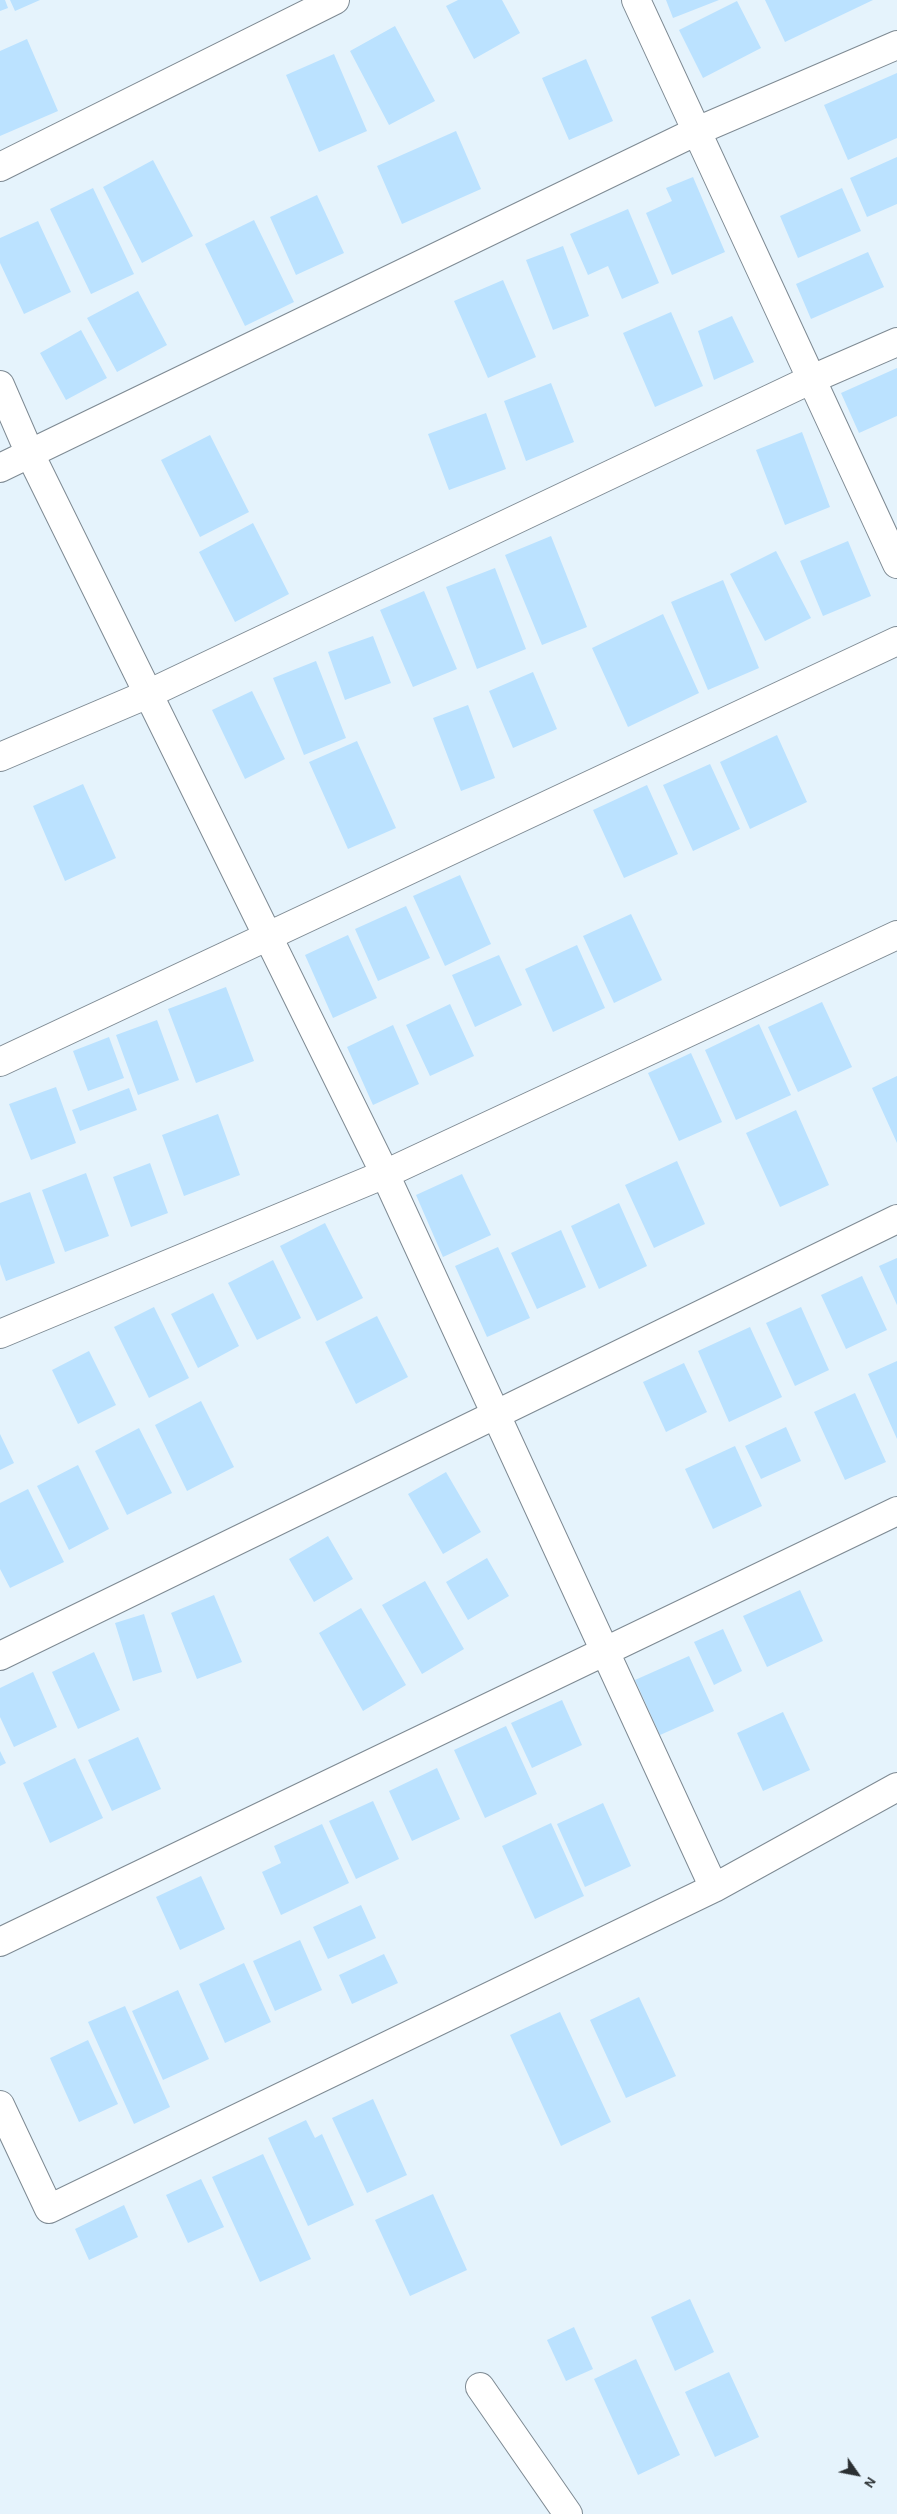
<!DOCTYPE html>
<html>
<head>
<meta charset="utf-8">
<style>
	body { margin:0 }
	#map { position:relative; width:897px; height:2514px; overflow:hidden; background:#e5f3fc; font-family:Karla,sans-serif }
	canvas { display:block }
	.north { position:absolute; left:832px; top:2449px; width:50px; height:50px; -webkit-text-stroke:4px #e5f3fc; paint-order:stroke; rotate:123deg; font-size:14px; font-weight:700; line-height:20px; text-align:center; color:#2b3033 }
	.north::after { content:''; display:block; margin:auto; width:18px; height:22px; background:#2b3033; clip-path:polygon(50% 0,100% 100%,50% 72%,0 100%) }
</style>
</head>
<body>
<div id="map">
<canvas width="897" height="2514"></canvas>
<div class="north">N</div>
</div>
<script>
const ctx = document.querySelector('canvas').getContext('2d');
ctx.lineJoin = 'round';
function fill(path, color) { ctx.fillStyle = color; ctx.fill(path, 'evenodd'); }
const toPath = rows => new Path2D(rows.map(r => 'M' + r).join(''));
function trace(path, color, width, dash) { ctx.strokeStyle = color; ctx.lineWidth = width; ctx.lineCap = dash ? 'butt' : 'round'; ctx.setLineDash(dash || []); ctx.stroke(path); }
const building = toPath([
	[0,0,5,0,8,8,0,11],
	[10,0,40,0,15,11],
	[458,0,502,0,520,33,474,59,446,6],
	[666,0,719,0,673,18],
	[765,0,873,0,785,42],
	[737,1,761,48,703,78,679,30],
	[395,26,435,101,389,125,350,51],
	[27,39,58,111,0,136,0,51],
	[334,54,367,131,319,152,286,75],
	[586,59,613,121,569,140,542,78],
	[897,73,897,138,848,160,824,105],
	[456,131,481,189,402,224,377,166],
	[897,157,897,204,867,217,850,178],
	[153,160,193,236,142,263,103,187],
	[693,177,725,252,672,275,646,213,672,201,666,188],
	[93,188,134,274,91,294,50,209],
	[842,188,861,231,798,258,780,216],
	[317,195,344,253,296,275,270,217],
	[628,209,659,283,622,299,608,266,588,275,570,234],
	[254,220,294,302,245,326,205,244],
	[38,221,71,292,24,314,0,263,0,238],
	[563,246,589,316,553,330,526,260],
	[868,252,884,287,811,319,796,284],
	[503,280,536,357,488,378,454,301],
	[138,291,167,345,117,372,87,318],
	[671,312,703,386,655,407,623,333],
	[732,316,754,362,714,380,698,331],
	[81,330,107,378,66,400,40,353],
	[897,368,897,416,859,433,841,393],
	[551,383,574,442,526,461,504,401],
	[486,413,506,469,449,490,428,434],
	[802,432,830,507,785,525,756,450],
	[210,435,249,512,200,537,161,460],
	[253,523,289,594,235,622,199,552],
	[551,536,587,627,542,645,505,555],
	[848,541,871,596,823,616,800,561],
	[776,551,811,618,765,641,730,574],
	[495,568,526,649,477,669,446,587],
	[723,580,759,668,708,690,671,602],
	[424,591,457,669,413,687,380,610],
	[663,614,699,693,628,727,592,648],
	[373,636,391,683,345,700,328,652],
	[316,661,346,738,304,755,273,678],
	[533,672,557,729,513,748,489,691],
	[252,691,285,759,245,779,212,710],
	[468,705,495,778,461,791,433,718],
	[777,735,807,802,750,829,720,762],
	[357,741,396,828,348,849,309,762],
	[710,764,740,829,693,851,663,785],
	[83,784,116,858,65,881,33,806],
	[647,785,678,854,624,878,593,810],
	[460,875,491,944,445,966,413,896],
	[406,906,430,958,378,981,355,929],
	[631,914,662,980,614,1003,583,936],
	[348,935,377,998,333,1018,305,955],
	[577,945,605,1008,553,1032,525,969],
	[499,955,522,1005,475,1027,452,975],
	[226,987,254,1061,196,1083,168,1009],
	[822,1002,852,1067,798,1092,768,1027],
	[450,1004,474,1056,430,1076,406,1025],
	[157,1020,179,1080,138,1095,116,1035],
	[759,1024,791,1095,736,1120,705,1050],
	[393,1025,419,1084,373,1105,347,1047],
	[109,1037,124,1078,88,1091,73,1051],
	[691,1053,722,1122,679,1141,648,1073],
	[897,1076,897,1143,872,1088],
	[56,1087,76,1143,31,1160,9,1104],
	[129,1088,137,1110,80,1131,72,1110],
	[796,1110,829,1185,780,1207,746,1133],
	[218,1114,240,1175,184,1196,162,1135],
	[677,1161,705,1224,654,1248,625,1185],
	[150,1163,168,1213,131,1227,113,1177],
	[86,1173,109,1236,65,1252,42,1190],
	[462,1174,491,1235,443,1257,416,1195],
	[30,1192,55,1263,6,1281,0,1264,0,1203],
	[619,1203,647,1266,599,1289,571,1226],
	[325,1223,363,1298,317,1321,280,1246],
	[561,1230,586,1287,537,1309,511,1253],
	[498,1247,530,1318,487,1337,455,1266],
	[897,1258,897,1305,879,1266],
	[273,1260,301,1318,257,1340,228,1283],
	[862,1276,887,1330,846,1349,821,1295],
	[213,1293,239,1346,198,1368,171,1314],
	[154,1307,189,1378,149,1398,114,1327],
	[801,1307,829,1370,795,1386,766,1323],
	[377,1316,408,1377,356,1404,325,1342],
	[750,1327,782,1397,729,1422,698,1351],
	[89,1351,116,1405,78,1424,52,1370],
	[897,1361,897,1439,868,1374],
	[684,1363,707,1412,666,1432,643,1382],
	[855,1393,886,1462,845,1480,814,1412],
	[201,1401,234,1467,187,1491,155,1425],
	[786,1427,801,1461,761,1479,745,1446],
	[139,1428,172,1493,127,1515,95,1451],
	[0,1434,14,1463,0,1470],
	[735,1446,762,1506,713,1529,685,1469],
	[78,1465,109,1529,69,1550,37,1486],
	[446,1472,481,1532,443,1554,408,1494],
	[28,1489,64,1562,10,1588,0,1569,0,1503],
	[328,1536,353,1579,314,1602,289,1559],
	[487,1558,509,1596,468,1620,446,1582],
	[425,1581,464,1649,422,1674,382,1605],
	[800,1590,823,1641,767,1667,743,1616],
	[214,1595,242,1662,197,1679,171,1613],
	[361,1608,406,1685,363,1711,319,1633],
	[144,1614,162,1672,133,1681,115,1623],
	[723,1629,742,1671,714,1685,694,1642],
	[94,1652,120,1710,78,1729,52,1672],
	[689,1656,714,1711,660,1735,635,1680],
	[33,1672,57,1727,14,1747,0,1717,0,1688],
	[562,1700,582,1745,532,1768,511,1723],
	[783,1712,810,1770,763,1791,737,1733],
	[506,1726,537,1794,485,1818,454,1750],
	[138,1737,161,1789,112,1811,88,1760],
	[0,1751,6,1763,0,1766],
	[75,1758,103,1818,50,1843,23,1783],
	[437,1768,460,1819,412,1841,389,1791],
	[373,1801,399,1859,356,1879,329,1821],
	[603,1803,631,1866,585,1887,557,1824],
	[551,1823,584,1896,535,1919,502,1846],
	[322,1824,349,1883,281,1915,262,1872,281,1863,274,1846],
	[201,1876,225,1929,180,1950,156,1897],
	[361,1905,376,1938,328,1959,313,1927],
	[300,1940,322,1990,275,2011,253,1961],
	[384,1954,398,1983,352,2004,339,1975],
	[244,1963,271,2022,225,2043,199,1984],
	[178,1990,209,2059,163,2080,132,2011],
	[639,1997,676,2076,626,2098,590,2020],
	[125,2006,170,2107,134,2124,88,2022],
	[560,2012,611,2122,561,2146,510,2035],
	[88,2040,118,2104,79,2122,50,2058],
	[373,2099,407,2175,367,2193,332,2118],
	[306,2120,315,2138,322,2134,354,2205,308,2226,268,2138],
	[263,2154,311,2259,260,2282,212,2177],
	[201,2179,224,2227,188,2243,166,2195],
	[433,2194,467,2270,410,2296,375,2220],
	[124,2205,138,2237,89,2260,75,2229],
	[690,2299,714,2352,675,2371,651,2317],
	[574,2327,593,2369,566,2381,547,2340],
	[636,2359,680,2455,638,2475,594,2379],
	[729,2372,759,2437,715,2457,685,2392]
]);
const minor = toPath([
	[636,0,897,564],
	[0,167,335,0],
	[0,385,30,454,385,1174,714,1888,49,2209,0,2105],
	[0,468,697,131,897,45],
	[0,757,148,694,812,379,897,342],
	[0,1062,897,641],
	[0,1334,385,1174,897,935],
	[0,1656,897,1219],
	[714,1888,897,1787],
	[0,1942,897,1511],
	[480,2387,568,2514]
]);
fill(building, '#bbe2ff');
trace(minor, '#7e8a93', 30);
trace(minor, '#fff', 28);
</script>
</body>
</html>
